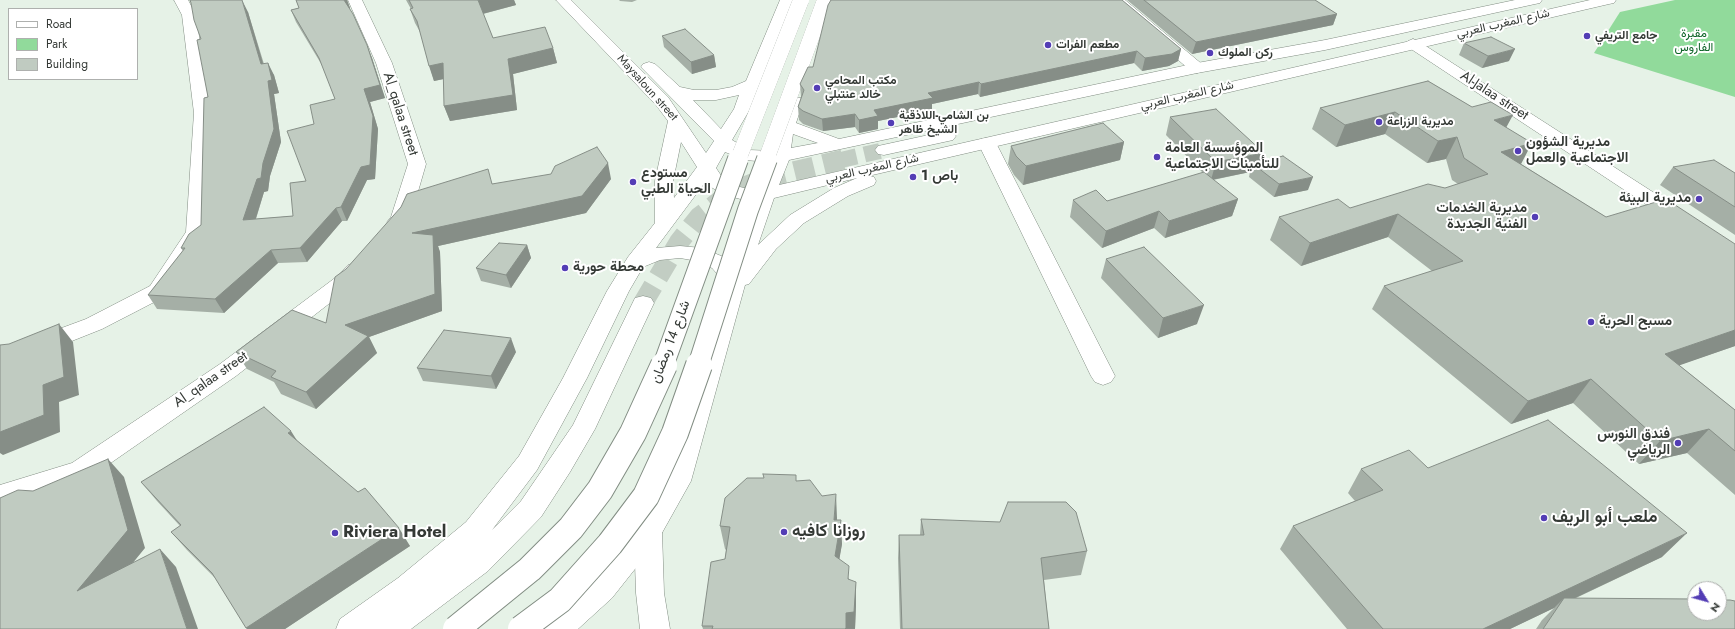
<!DOCTYPE html>
<html>
<head>
<meta charset="utf-8">
<style>
	body { margin:0 }
	#map { position:relative; width:1735px; height:629px; overflow:hidden; background:#e6f2e7; font-family:Jost,sans-serif }
	canvas { display:block }
	.legend { position:absolute; left:8px; top:8px; width:130px; height:72px; box-sizing:border-box; background:#fff; border:1px solid #aeb0ae; margin:0; padding:5px 7px; list-style:none; font-size:12px; color:#343935 }
	.legend li { display:flex; align-items:center; gap:8px; height:20px }
	.legend b { width:20px; border:1px solid #aeb0ae }
	.north { position:absolute; left:1687px; top:581px; width:40px; height:40px; box-sizing:border-box; background:#fff; border:1px solid #aeb0ae; border-radius:50%; rotate:127deg; font-size:11px; font-weight:700; line-height:16px; text-align:center; color:#343935 }
	.north::after { content:''; display:block; margin:auto; width:14px; height:18px; background:#533db5; clip-path:polygon(50% 0,100% 100%,50% 72%,0 100%) }
</style>
</head>
<body>
<div id="map">
<canvas width="1735" height="629"></canvas>
<ul class="legend">
<li><b style="height:5px;background:#fff"></b>Road</li>
<li><b style="height:11px;background:#91da9b"></b>Park</li>
<li><b style="height:11px;background:#c0cbc1"></b>Building</li>
</ul>
<div class="north">N</div>
</div>
<script>
const ctx = document.querySelector('canvas').getContext('2d');
ctx.lineJoin = 'round';
function fill(path, color) { ctx.fillStyle = color; ctx.fill(path, 'evenodd'); }
const toPath = rows => new Path2D(rows.map(r => 'M' + r).join(''));
function trace(path, color, width, dash) { ctx.strokeStyle = color; ctx.lineWidth = width; ctx.lineCap = dash ? 'butt' : 'round'; ctx.setLineDash(dash || []); ctx.stroke(path); }
function drawText(font, color, halo, rows, align = 'center') {
  ctx.font = font + ' Jost,Vazirmatn,sans-serif'; ctx.lineWidth = 4; ctx.setLineDash([]); ctx.textBaseline = 'middle'; ctx.strokeStyle = halo; ctx.fillStyle = color; for (const [text, x, y, turn = 0] of rows) {
    ctx.save(); ctx.translate(x, y); ctx.rotate((+turn || 0) * Math.PI / 180); ctx.textAlign = isNaN(turn) ? turn : align; if (halo) ctx.strokeText(text, 0, 0); ctx.fillText(text, 0, 0); ctx.restore();
  }
}
const green = toPath([
	[1675,0,1735,0,1735,97,1594,53,1620,12]
]);
const majorTunnelFar1 = toPath([
	[841,160,884,150]
]);
const majorTunnel = toPath([
	[643,303,679,242,699,217,721,200,743,187,767,178,845,159]
]);
const minor = toPath([
	[174,0,188,0,196,15,210,113,206,232,166,296,102,329,24,360,0,365,0,349,13,346,86,319,150,286,186,232,194,113,182,15,174,0],
	[348,0,362,0,392,63,426,164,410,219,404,226,397,228,390,226,387,222,391,217,408,164,376,63,348,0],
	[1109,0,1125,0,1203,65,1205,68,1203,71,1197,73,1191,71,1109,0],
	[1413,39,1418,41,1687,214,1690,218,1687,222,1680,224,1673,222,1408,47,1405,44,1408,41,1413,39],
	[987,138,993,139,996,143,1115,376,1111,382,1103,385,1095,382,1091,376,978,143,981,139,987,138],
	[355,263,362,265,365,270,353,285,236,376,89,478,0,507,0,485,72,463,220,364,339,275,348,265,355,263],
	[648,520,658,524,662,532,664,593,670,629,640,629,636,593,634,532,638,524,648,520]
]);
const major = toPath([
	[556,0,571,0,668,97,706,153,714,141,641,67,643,64,649,62,655,64,680,87,694,90,716,90,732,87,746,81,780,0,794,0,762,83,750,109,732,140,749,150,773,151,777,125,787,102,789,98,795,97,801,98,803,102,796,123,839,139,1197,63,1325,40,1515,0,1542,0,1540,3,1535,4,1325,50,1197,73,789,160,779,185,1590,0,1616,0,1614,3,1609,4,868,176,874,177,876,181,874,185,848,196,804,223,776,249,749,284,745,285,691,481,658,540,612,598,578,629,542,629,546,619,592,580,638,524,666,479,722,290,720,277,712,268,697,261,680,258,660,260,643,267,629,291,587,378,537,470,492,530,521,501,573,425,635,298,643,296,651,298,654,303,595,429,570,472,541,517,488,571,411,629,336,629,340,619,398,578,466,522,519,456,563,378,607,291,628,257,655,223,655,181,668,121,656,105,556,0],
	[739,95,734,109,721,129,693,100,716,100,739,95],
	[793,134,818,143,791,148,793,134],
	[681,142,697,167,674,198,673,181,681,142],
	[725,152,745,160,769,162,759,188,744,188,736,186,722,177,716,168,725,152],
	[857,178,834,188,790,215,758,245,774,198,857,178],
	[706,181,708,185,722,194,744,200,754,200,731,264,726,258,702,248,680,246,656,248,706,181],
	[947,131,953,132,956,136,953,140,884,155,878,154,875,150,878,146,947,131]
]);
const majorBridgeFar2 = toPath([
	[738,160,801,0],
	[766,160,825,0]
]);
const majorBridgeFar1 = toPath([
	[663,366,738,159],
	[698,366,748,210,767,159]
]);
const majorBridge = toPath([
	[456,629,530,569,571,528,600,490,633,433,664,365],
	[521,629,560,600,610,544,646,496,675,433,699,365]
]);
const wall = toPath([
	[296,0,347,0,350,8,349,8,372,58,385,98,370,102,378,129,375,179,367,180,347,221,342,221,307,262,278,263,224,313,157,309,148,295,183,251,181,248,201,225,208,97,248,12,264,64,274,75,279,93,274,94,281,142,270,176,268,191,264,192,256,219,293,216,306,181,314,124,335,99,323,67,296,22,291,10,299,8],
	[406,0,514,0,516,5,483,14,493,38,553,48,557,63,513,74,517,110,450,121,444,106,444,79,434,81,420,32,415,23,410,9,411,9],
	[619,0,637,0,632,2,620,1],
	[1127,0,1315,0,1337,14,1333,25,1192,54],
	[662,36,714,55,716,67,692,74,664,47],
	[1464,43,1509,61,1482,68,1459,55],
	[1181,49,1178,61,1169,66,1142,71,1134,63,980,97,978,94,932,104,932,110,878,121,878,129,859,133,855,127,823,131,803,124,799,120,798,107,801,97,800,84,813,67],
	[1428,81,1507,128,1521,164,1606,217,1735,244,1735,346,1679,365,1735,410,1735,495,1687,453,1639,464,1573,403,1511,424,1372,309,1384,286,1432,271,1388,237,1301,266,1270,240,1279,217,1350,208,1445,188,1458,184,1452,180,1446,159,1427,163,1385,134,1336,147,1312,129,1320,108],
	[1170,117,1261,162,1308,190,1274,197,1249,177,1250,172,1213,180,1238,199,1232,216,1165,238,1154,228,1102,248,1070,217,1073,200,1107,201,1203,173,1166,135],
	[1124,142,1120,160,1023,185,1014,175,1008,164,1011,146],
	[1673,167,1735,173,1735,235,1660,185],
	[611,179,586,213,438,246,440,252,442,311,369,337,377,353,316,409,281,394,274,382,247,369,236,352,326,323,492,184],
	[527,245,531,258,511,288,481,281,476,268],
	[1106,259,1197,324,1158,338,1101,278],
	[516,352,496,389,423,381,417,368],
	[297,441,410,546,285,629,247,629,215,578,187,550,171,532,180,526,157,501,141,482],
	[1428,468,1662,557,1576,598,1735,629,1536,629,1542,620,1554,608,1510,629,1347,629,1280,549,1293,526,1355,501,1348,493,1361,469],
	[796,475,796,481,837,518,837,520,842,544,839,559,849,579,856,605,855,629,703,629,702,626,725,559,726,550,725,549,720,526,764,478],
	[921,519,1087,551,1081,575,1044,580,1049,629,900,629,898,558,899,535,920,535]
]);
const shadedWall = toPath([
	[242,0,248,12,267,77,261,64],
	[343,0,347,0,350,8,346,8],
	[478,0,514,0,516,5,482,14],
	[1337,14,1333,25,1192,54,1196,42],
	[367,45,372,58,385,98,370,102,378,129,375,179,367,180,347,221,341,207,364,89],
	[553,48,557,63,513,74,517,110,450,121,444,106,508,59],
	[1181,49,1178,61,1169,66,1142,71,1145,58],
	[1515,49,1509,61,1482,68,1488,56],
	[1137,51,1134,63,980,97,981,84],
	[714,55,716,67,692,74,691,62],
	[268,63,274,75,279,93,274,94,281,142,270,176,268,191,264,192,251,234,243,220,268,81],
	[443,63,448,78,434,81,429,66],
	[979,82,978,94,932,104,932,110,878,121,878,129,859,133,859,120,874,110,928,93],
	[1395,112,1385,134,1336,147,1345,125],
	[855,114,855,127,823,131,822,119],
	[1513,115,1501,137,1494,120],
	[1457,137,1446,159,1427,163,1438,141],
	[1124,142,1120,160,1023,185,1026,166],
	[1532,143,1520,166,1501,152],
	[1264,153,1258,169,1253,164,1250,172,1211,180,1216,162],
	[608,163,611,179,586,213,438,246,440,252,442,311,369,337,377,353,316,409,306,392,345,325,412,233],
	[1313,177,1308,190,1274,197,1279,184],
	[1238,199,1232,216,1165,238,1169,221],
	[336,208,342,221,307,262,300,248],
	[1159,211,1154,228,1102,248,1106,231],
	[1398,214,1388,237,1301,266,1310,243],
	[527,245,531,258,511,288,506,275],
	[271,250,278,263,224,313,215,299],
	[1204,305,1197,324,1158,338,1163,318],
	[59,324,73,342,79,395,59,402,60,432,3,455,0,453,0,432,43,385],
	[1735,330,1735,346,1646,377,1665,354],
	[511,338,516,352,496,389,491,376],
	[1591,379,1573,403,1511,424,1528,401],
	[1709,429,1687,453,1639,464,1660,441],
	[291,431,303,450,288,433],
	[108,459,124,477,145,548,96,608,77,591],
	[836,494,837,518,835,544,834,520],
	[841,520,842,544,836,579,835,556],
	[399,528,410,546,285,629,247,629,246,628],
	[1687,533,1662,557,1558,606,1564,598,1554,608,1510,629,1483,629],
	[160,549,176,567,198,629,187,629],
	[856,582,856,605,855,629,845,629,846,613]
]);
const building = toPath([
	[190,0,242,0,261,64,268,63,272,80,268,81,274,129,263,163,261,178,257,179,243,220,293,216,290,183,306,181,287,131,314,124,310,105,335,99,319,58,291,10,299,8,296,0,344,0,353,14,367,45,380,85,364,89,373,116,370,165,361,167,341,207,336,208,300,248,271,250,215,299,148,295,185,248,181,248,189,234,201,225,204,98,208,97,197,40,201,39,194,20,191,3,190,0],
	[409,0,478,0,493,38,545,27,553,48,508,59,513,95,444,106,443,63,429,66,417,21,410,9,413,8,409,0],
	[831,0,1122,0,1181,49,1172,54,1145,58,1137,51,981,84,979,82,928,93,933,98,874,110,878,116,859,120,855,114,822,119,803,111,798,107,804,90,800,84,808,67,813,67,828,5,831,0],
	[1144,0,1315,0,1337,14,1196,42,1144,0],
	[685,29,714,55,691,62,662,36,685,29],
	[1491,37,1515,49,1488,56,1464,43,1491,37],
	[1428,81,1472,107,1491,102,1513,115,1494,120,1532,143,1501,152,1606,217,1666,199,1735,244,1735,330,1665,354,1735,410,1735,451,1709,429,1660,441,1591,379,1528,401,1384,286,1463,261,1398,214,1310,243,1279,217,1338,199,1350,208,1428,184,1445,188,1488,174,1464,158,1457,137,1438,141,1395,112,1345,125,1320,108,1428,81],
	[1216,109,1264,153,1216,162,1170,117,1216,109],
	[1103,123,1124,142,1026,166,1016,156,1011,146,1103,123],
	[597,147,608,163,582,196,412,233,433,235,435,294,345,325,368,336,306,392,271,377,276,371,236,352,292,310,326,323,335,277,346,269,401,207,407,194,488,169,492,184,551,174,555,166,597,147],
	[1283,156,1313,177,1279,184,1253,164,1283,156],
	[1714,160,1735,173,1735,207,1673,167,1714,160],
	[1204,172,1238,199,1169,221,1159,211,1106,231,1073,200,1096,190,1107,201,1204,172],
	[499,243,527,245,506,275,476,268,499,243],
	[1144,247,1204,305,1163,318,1106,259,1144,247],
	[59,324,64,377,43,385,44,415,0,432,0,345,9,344,59,324],
	[444,330,511,338,491,376,417,368,444,330],
	[264,407,291,431,288,433,358,492,365,488,399,528,246,628,212,573,171,532,181,525,141,482,264,407],
	[1548,420,1687,533,1483,629,1383,629,1293,526,1383,490,1361,469,1409,450,1428,468,1548,420],
	[108,459,128,530,77,591,160,549,187,629,0,629,0,498,18,490,33,491,108,459],
	[763,474,796,475,796,481,810,480,822,496,836,494,834,520,841,520,835,556,849,566,848,579,856,582,854,612,846,613,846,628,845,629,712,629,713,626,702,626,711,562,725,559,730,527,720,526,725,498,747,478,764,478,763,474],
	[1008,502,1066,502,1076,512,1087,551,1041,558,1049,629,902,629,899,535,924,535,921,519,1000,522,1008,502],
	[1564,598,1695,599,1695,613,1719,613,1719,600,1730,600,1735,601,1735,629,1543,629,1564,598]
]);
const markers = [
	[1587,36,4,"#533db5"],
	[1048,45,4,"#533db5"],
	[1210,53,4,"#533db5"],
	[817,88,4,"#533db5"],
	[1379,122,4,"#533db5"],
	[891,123,4,"#533db5"],
	[1518,151,4,"#533db5"],
	[1157,157,4,"#533db5"],
	[913,177,4,"#533db5"],
	[633,182,4,"#533db5"],
	[1699,199,4,"#533db5"],
	[1535,217,4,"#533db5"],
	[565,268,4,"#533db5"],
	[1591,322,4,"#533db5"],
	[1678,443,4,"#533db5"],
	[1544,518,4,"#533db5"],
	[784,532,4,"#533db5"],
	[335,533,4,"#533db5"]
];
const farStreetnames = [
	["شارع المغرب العربي",1503,24,-13],
	["Maysaloun street",647,88,48],
	["شارع المغرب العربي",1187,96,-13],
	["شارع المغرب العربي",872,169,-13]
];
const farParknames = [
	["مقبرة",1694,34],
	["الفاروس",1694,48]
];
const farPoinames = [
	["جامع التريفي",1595,36],
	["مطعم الفرات",1056,45],
	["ركن الملوك",1218,53],
	["مكتب المحامي",825,81],
	["خالد عنتبلي",825,95],
	["بن الشامي-اللاذقية",899,116],
	["الشيخ ظاهر",899,130],
	["مديرية الزراعة",1387,122]
];
const streetNames = [
	["Al-Jalaa street",1494,96,33],
	["Al_qalaa street",400,114,72],
	["شارع 14 رمضان",671,342,-69],
	["Al_qalaa street",211,380,-35]
];
const poiNames = [
	["مديرية الشؤون",1526,143],
	["الاجتماعية والعمل",1526,159],
	["الموؤسسة العامة",1165,149],
	["للتأمينات الاجتماعية",1165,165],
	["مستودع",641,174],
	["الحياة الطبي",641,190],
	["باص 1",921,177],
	["مديرية البيئة",1691,199,"right"],
	["مديرية الخدمات",1527,209,"right"],
	["الفنية الجديدة",1527,225,"right"],
	["محطة حورية",573,268],
	["مسبح الحرية",1599,322],
	["فندق النورس",1670,435,"right"],
	["الرياضي",1670,451,"right"]
];
const nearPoinames = [
	["ملعب أبو الريف",1552,518],
	["روزانا كافيه",792,532],
	["Riviera Hotel",343,533]
];
fill(green, '#91da9b');
trace(majorTunnelFar1, '#c2cdc3', 16, [16, 8]);
trace(majorTunnel, '#c2cdc3', 20, [20, 10]);
trace(minor, '#828d83', 1);
trace(major, '#828d83', 1);
fill(minor, '#fff');
fill(major, '#fff');
trace(majorBridgeFar2, '#828d83', 16, []);
trace(majorBridgeFar1, '#828d83', 22, []);
trace(majorBridge, '#828d83', 28, []);
trace(majorBridgeFar2, '#fff', 16);
trace(majorBridgeFar1, '#fff', 20);
trace(majorBridge, '#fff', 26);
fill(wall, '#a5afa6');
fill(shadedWall, '#868e87');
fill(building, '#c0cbc1');
trace(building, '#868e87', 1);
for (const [x, y, r, color] of markers) { const dot = new Path2D(); dot.arc(x, y, r, 0, 2 * Math.PI); ctx.fillStyle = color; ctx.fill(dot); trace(dot, '#fff', 1.5); }
drawText('12px', '#343935', '#fff', farStreetnames);
drawText('12px', '#0d6427', '#fff', farParknames);
drawText('bold 12px', '#343935', '#fff', farPoinames, 'left');
drawText('14px', '#343935', '#fff', streetNames);
drawText('bold 14px', '#343935', '#fff', poiNames, 'left');
drawText('bold 17px', '#343935', '#fff', nearPoinames, 'left');
</script>
</body>
</html>
